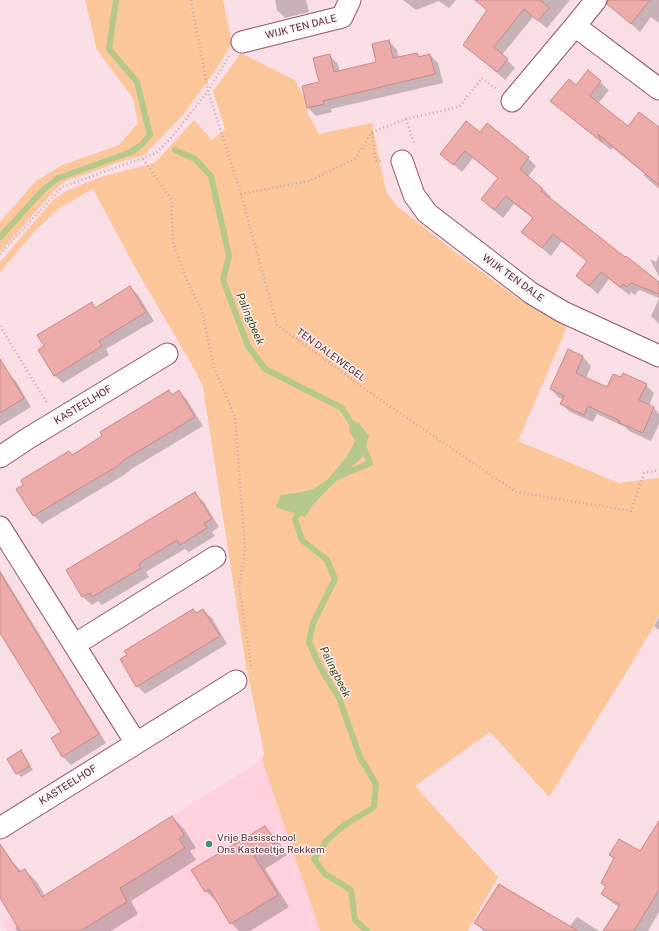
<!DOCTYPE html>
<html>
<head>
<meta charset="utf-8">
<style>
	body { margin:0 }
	canvas { display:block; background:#f9dfe5 }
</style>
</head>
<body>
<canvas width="659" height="931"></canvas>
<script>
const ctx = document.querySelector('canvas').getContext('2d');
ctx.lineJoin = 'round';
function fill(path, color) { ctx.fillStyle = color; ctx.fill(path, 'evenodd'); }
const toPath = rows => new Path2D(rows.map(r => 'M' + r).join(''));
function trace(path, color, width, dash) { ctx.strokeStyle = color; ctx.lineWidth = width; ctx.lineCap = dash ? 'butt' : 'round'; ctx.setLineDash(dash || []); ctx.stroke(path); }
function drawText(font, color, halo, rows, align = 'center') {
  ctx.font = font + ' "Public Sans",sans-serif'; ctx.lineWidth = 3; ctx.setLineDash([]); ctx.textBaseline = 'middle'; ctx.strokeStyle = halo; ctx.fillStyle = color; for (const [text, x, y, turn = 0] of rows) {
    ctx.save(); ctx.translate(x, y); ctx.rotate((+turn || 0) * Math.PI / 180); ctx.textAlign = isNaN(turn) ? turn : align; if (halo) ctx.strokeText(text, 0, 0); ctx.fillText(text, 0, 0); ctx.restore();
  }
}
const built = toPath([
	[262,760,320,931,7,931,2,922]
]);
const green = toPath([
	[85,0,223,0,232,43,215,71,182,116,144,155,126,160,63,182,52,193,0,252,0,222,35,182,62,165,119,145,138,123,133,98,97,50],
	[122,152,123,155,63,177,49,185,45,183,60,174],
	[240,53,295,80,305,100,309,116,319,134,372,123,383,178,387,193,397,206,468,262,516,297,567,327,518,441,619,483,659,478,659,615,653,626,654,626,630,666,549,797,490,732,415,786,498,877,468,930,469,931,320,931,262,760,264,753,245,660,203,387,195,370,137,271,93,189,58,209,33,233,0,272,0,262,53,200,66,191,104,176,155,163,194,120,212,140,225,129,213,91,236,60],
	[355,441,352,467,327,490,312,506,305,516,281,495,296,493,313,489,327,480,347,456]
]);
const water = toPath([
	[353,421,359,423,369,436,364,455,357,462,327,490,312,506,305,517,276,507,281,495,296,493,313,489,327,480,347,456,355,441,349,430]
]);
const shadow = toPath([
	[275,0,306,0,309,12,285,18,277,10],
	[403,0,456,0,449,8,439,1,416,10],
	[489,0,570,0,547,28,533,17,502,55,515,68,505,80,465,45,488,10],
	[630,0,659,0,659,23,651,17,640,32,619,13],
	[389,41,397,50,399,58,417,54,420,57,430,55,438,63,443,83,331,109,332,112,316,116,308,108,320,83,330,56,338,64,340,72,378,63],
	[588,72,609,90,598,104,628,128,659,129,659,189,643,175,645,174,613,148,611,150,560,109],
	[480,133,528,158,536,166,528,177,543,189,551,197,550,199,659,284,659,298,639,290,635,295,631,292,629,295,609,279,598,294,577,276,588,262,562,241,551,256,523,232,533,218,514,204,503,218,490,207,482,199,499,179,473,158,462,172,441,154],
	[659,255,659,277,650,259,656,262],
	[130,287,138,295,154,321,106,349,109,355,63,383,55,376,39,350,91,303,96,308],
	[659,299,659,324,651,316],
	[568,350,583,357,591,366,586,378,608,388,646,385,654,393,649,406,654,408,659,414,659,424,651,441,629,431,625,427,597,414,593,422,570,412,562,404,563,399,559,398,551,389],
	[7,373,16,381,31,407,0,426,0,377],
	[169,391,173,395,179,391,187,400,203,426,133,468,124,475,42,524,33,515,69,452,73,456],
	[195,494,204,502,219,527,212,532,215,536,189,552,185,549,154,567,146,572,149,577,102,605,98,601,92,605,83,597,67,570],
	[0,570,106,743,71,765,63,757,52,739,62,732,0,632],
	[193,610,197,614,203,610,212,618,227,644,145,694,137,686],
	[659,617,659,630,654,626],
	[20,752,24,756,33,770,21,777,17,773,9,759],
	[172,817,184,829,196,848,190,851,196,860,131,901,138,914,111,931,17,931,15,928,18,926,0,896,0,859,6,855,22,872,25,870,37,882,45,896],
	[659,823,659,912,648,931,604,931,619,907,611,902,603,894,607,887,602,882,615,859,611,855,640,853],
	[265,827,277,839,287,855,265,869,289,907,250,931,239,931,231,923,218,903,206,891],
	[577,917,599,931,483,931,476,923,569,927]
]);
const stream = toPath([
	[175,150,195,159,211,176,229,256,223,280,248,346,265,369,342,408,356,430],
	[0,237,44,189,58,178,131,152,142,144,150,135,137,82,109,49,116,0],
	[337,477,370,463,362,444],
	[302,508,295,519,302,540,327,560,335,579,313,623,309,642,320,667,339,698,360,757,376,784,374,807,343,826,327,840,314,859,325,874,351,890,355,920,367,931]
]);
const building = toPath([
	[475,0,540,0,549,8,538,21,524,9,494,47,508,59,497,72,463,45,487,10,475,0],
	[608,0,650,0,631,24,607,4,608,0],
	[389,40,393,58,417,53,418,57,430,54,435,74,323,101,324,104,307,108,302,86,319,82,313,58,330,54,334,72,376,62,372,44,389,40],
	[588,70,601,81,590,96,628,126,639,112,659,127,659,185,598,134,602,142,550,101,569,79,576,85,588,70],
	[466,121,480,132,487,123,529,157,520,169,543,189,541,191,625,257,626,256,659,282,659,294,631,283,627,287,623,284,620,287,601,272,589,286,576,276,587,261,553,234,542,248,521,232,533,218,506,196,494,210,481,199,498,178,465,151,453,165,440,154,466,121],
	[130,286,146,312,99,341,102,346,54,376,38,350,44,346,37,335,92,302,95,308,130,286],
	[568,349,583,356,576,373,607,387,613,374,621,377,623,373,647,384,639,400,654,407,643,433,619,423,620,421,588,406,584,415,560,404,564,396,550,389,568,349],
	[0,359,24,398,0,413,0,359],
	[169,390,172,395,179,390,195,417,124,460,116,467,33,516,16,489,23,485,21,480,69,451,72,455,102,436,100,432,169,390],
	[195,492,212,519,204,523,207,528,180,545,177,540,146,559,139,564,141,568,92,597,90,593,82,597,66,570,195,492],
	[0,573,99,734,62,757,51,738,61,732,0,633,0,573],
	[193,609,196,613,203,609,220,636,136,687,120,659,127,655,124,651,193,609],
	[21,750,30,766,16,774,7,759,21,750],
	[172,816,184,835,179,839,185,848,120,888,127,902,80,931,20,931,0,898,0,844,19,872,25,869,42,897,172,816],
	[659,821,659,890,634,931,603,931,620,905,601,894,606,886,601,883,614,858,609,855,619,839,640,851,659,821],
	[265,826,276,842,254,856,278,895,230,924,209,889,205,892,191,870,265,826],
	[499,884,578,931,487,931,474,923,499,884]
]);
const path = toPath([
	[191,0,208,91,241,194,277,325,382,401,516,492,631,511,644,473,659,470],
	[406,119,414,143],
	[372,133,376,161,381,161],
	[143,159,171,199,173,241,185,276,202,311,214,367,235,417,245,550,239,586,251,666],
	[241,194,309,181,355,159,372,132,406,119,459,107,482,78,497,89],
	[0,254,62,187,156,153,171,138,208,91,229,56],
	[0,326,47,403]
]);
const street = toPath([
	[596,0,575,26,659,89],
	[242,42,342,17,350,0],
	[512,101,575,26],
	[402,161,414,195,427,213,531,293,563,312,659,356],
	[0,457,27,439,167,354],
	[0,527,136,743],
	[74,645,215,557],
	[0,828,236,681]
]);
const markers = [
	[209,844,4,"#488d81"]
];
const streetNames = [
	["WIJK TEN DALE",301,27,-14],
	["WIJK TEN DALE",513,278,36],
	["TEN DALEWEGEL",331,355,36],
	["KASTEELHOF",83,405,-31],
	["KASTEELHOF",68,785,-32]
];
const poiNames = [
	["Vrije Basisschool",217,838],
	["Ons Kasteeltje Rekkem",217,850]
];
const waterNames = [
	["Palingbeek",250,319,67],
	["Palingbeek",335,672,63]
];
fill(built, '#fed1dd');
fill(green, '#fbc69a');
fill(water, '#b5c789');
fill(shadow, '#0003');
trace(stream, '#b5c789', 6);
fill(building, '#ecaba8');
trace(building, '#c78987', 1);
trace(street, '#905868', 23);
trace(path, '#c4aab0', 2.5, [1, 3]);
trace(street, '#fff', 21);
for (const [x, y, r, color] of markers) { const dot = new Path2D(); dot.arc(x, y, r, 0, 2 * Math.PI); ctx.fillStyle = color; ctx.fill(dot); trace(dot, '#fef0f3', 1.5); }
drawText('10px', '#4c3239', '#fef0f3', streetNames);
drawText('10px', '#4c3239', '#fef0f3', poiNames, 'left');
drawText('italic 11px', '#394416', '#fef0f3', waterNames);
</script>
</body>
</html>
